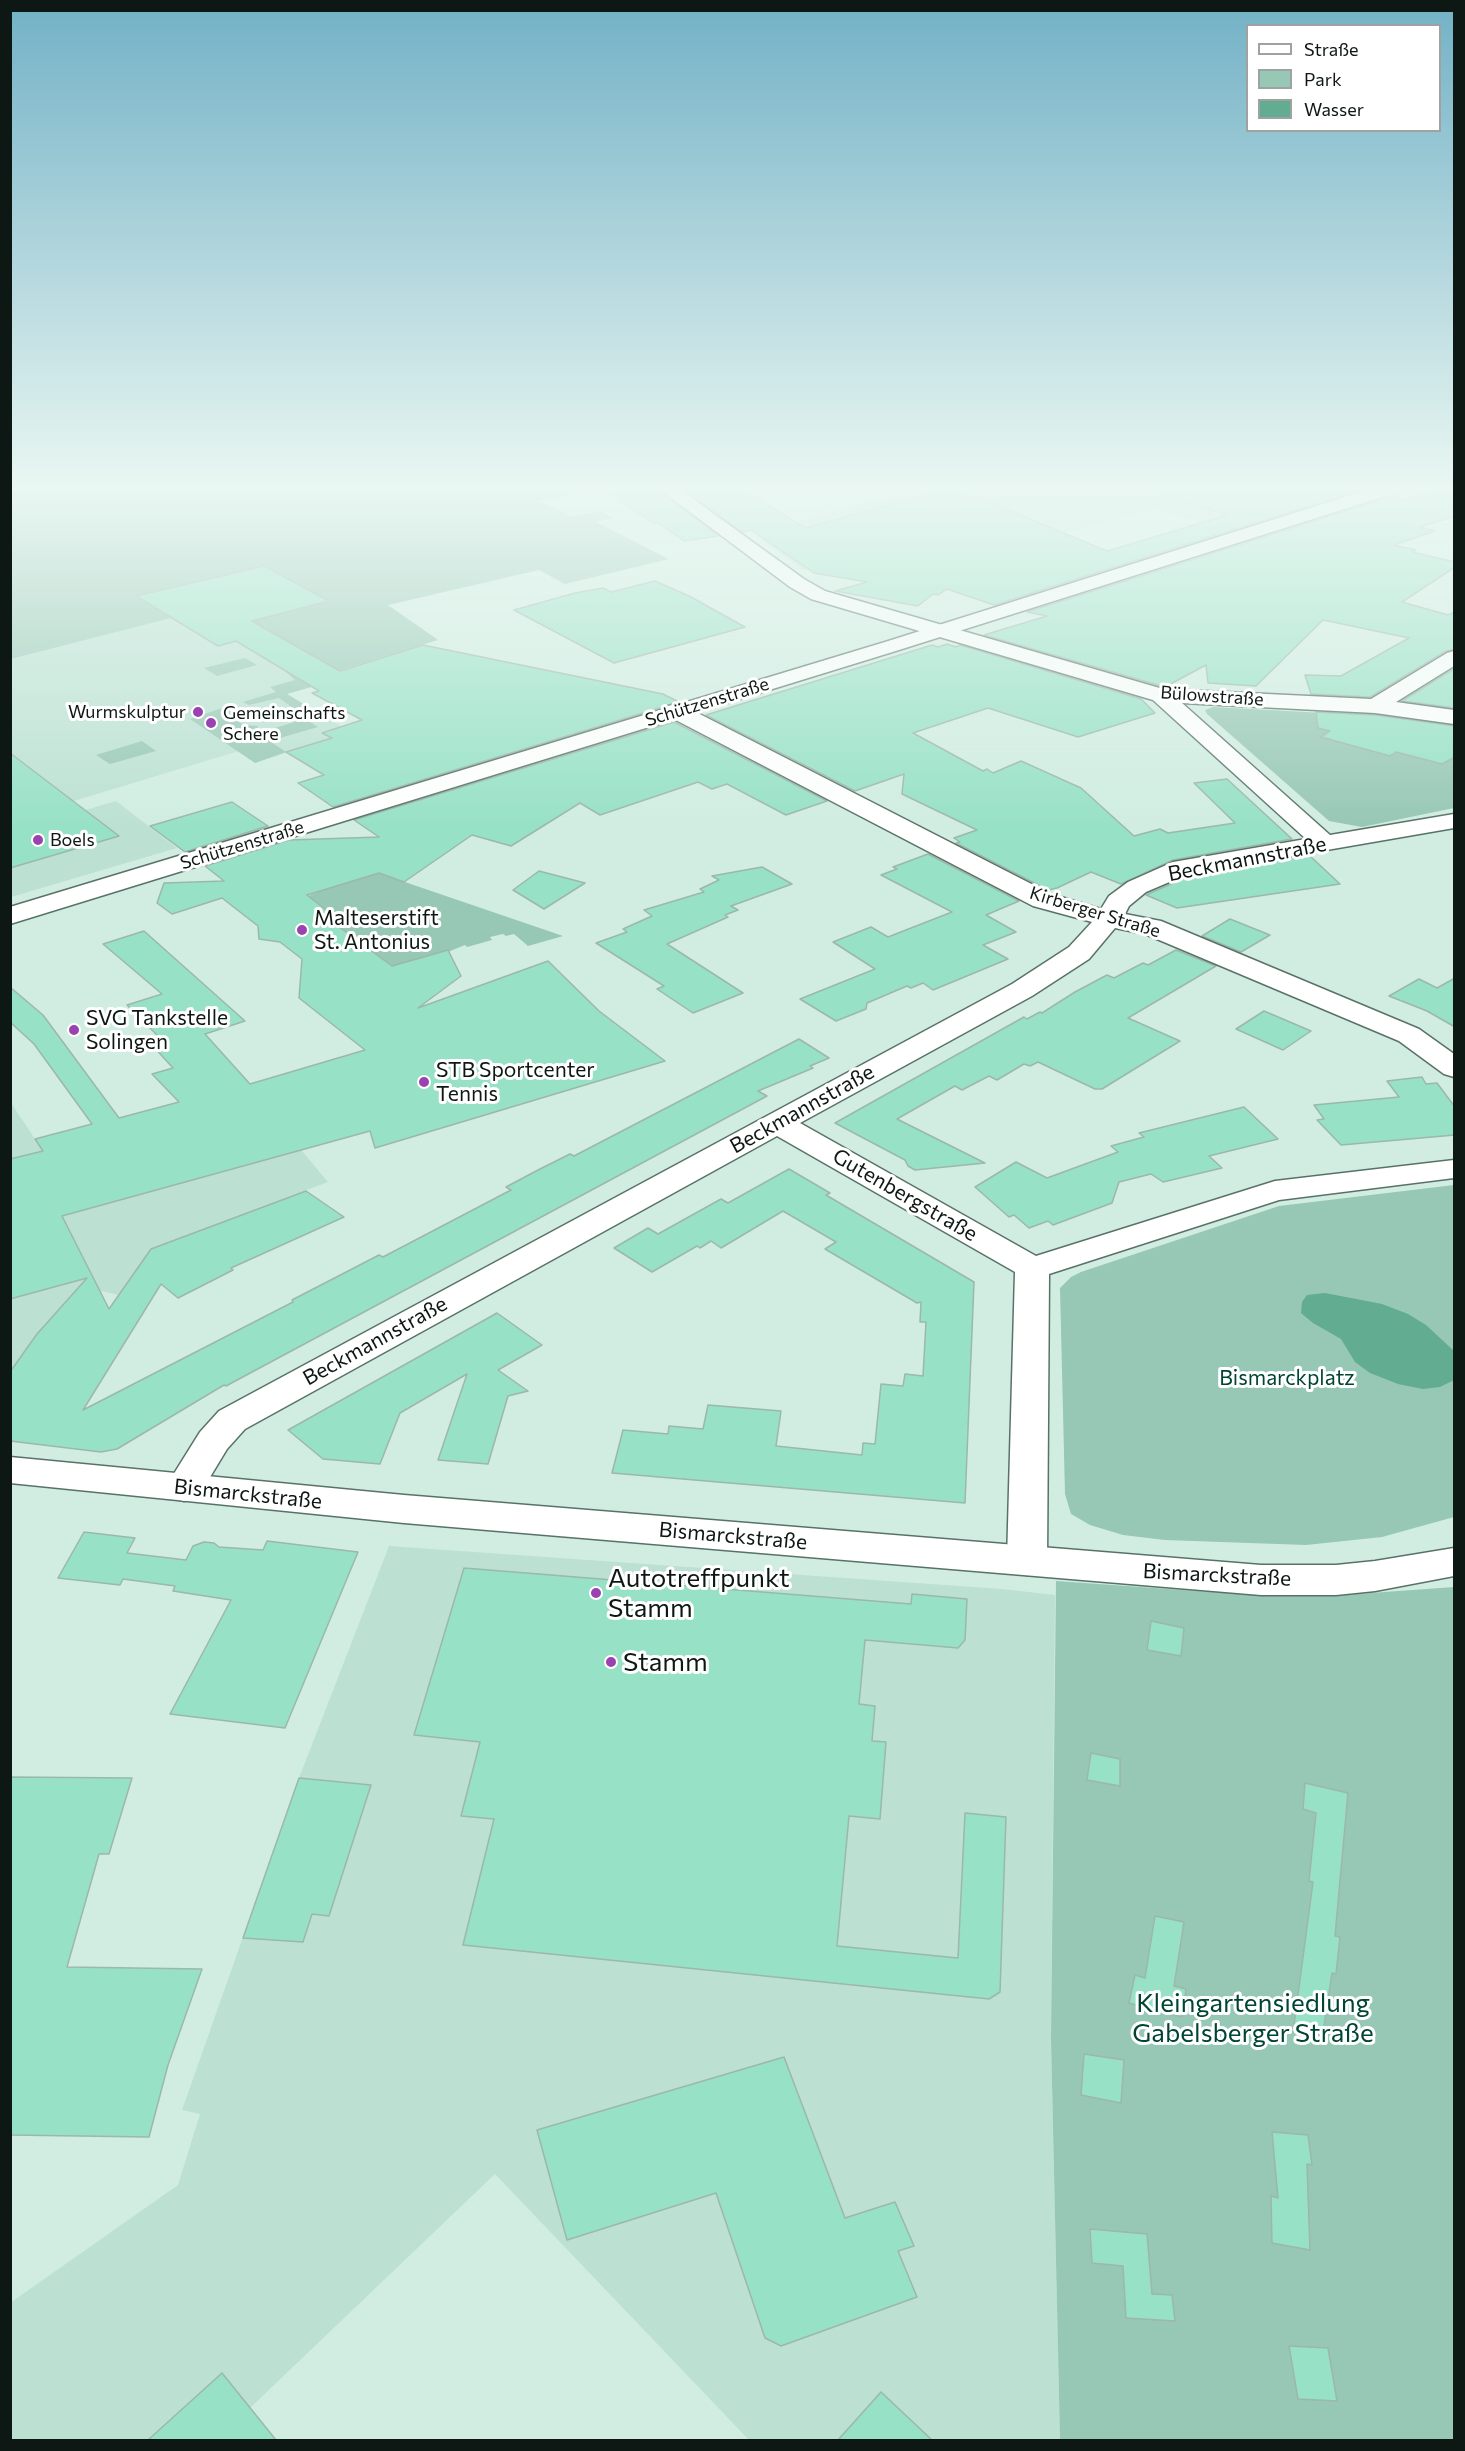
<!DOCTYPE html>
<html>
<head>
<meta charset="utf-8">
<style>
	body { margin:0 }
	#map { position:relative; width:1465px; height:2451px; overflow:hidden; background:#d1ede2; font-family:Commissioner,sans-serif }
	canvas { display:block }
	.frame { position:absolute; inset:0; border:12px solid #0d1713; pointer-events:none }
	.legend { position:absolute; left:1246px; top:24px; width:195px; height:108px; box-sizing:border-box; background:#fff; border:2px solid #9ea2a1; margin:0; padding:8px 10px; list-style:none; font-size:18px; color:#0d1713 }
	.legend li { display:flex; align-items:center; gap:12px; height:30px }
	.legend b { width:30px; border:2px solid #9ea2a1 }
</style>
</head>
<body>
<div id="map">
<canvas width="1465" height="2451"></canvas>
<div class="frame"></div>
<ul class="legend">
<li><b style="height:8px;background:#fff"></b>Straße</li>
<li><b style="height:16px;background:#97c7b5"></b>Park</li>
<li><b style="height:16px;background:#62ac92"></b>Wasser</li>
</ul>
</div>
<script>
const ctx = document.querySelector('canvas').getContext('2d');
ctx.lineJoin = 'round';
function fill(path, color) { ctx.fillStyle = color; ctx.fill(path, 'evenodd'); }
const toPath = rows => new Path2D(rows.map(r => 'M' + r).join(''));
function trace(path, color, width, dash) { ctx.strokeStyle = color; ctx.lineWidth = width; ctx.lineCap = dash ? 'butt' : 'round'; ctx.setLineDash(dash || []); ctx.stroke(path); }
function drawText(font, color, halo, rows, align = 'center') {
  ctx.font = font + ' Commissioner,sans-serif'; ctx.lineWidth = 6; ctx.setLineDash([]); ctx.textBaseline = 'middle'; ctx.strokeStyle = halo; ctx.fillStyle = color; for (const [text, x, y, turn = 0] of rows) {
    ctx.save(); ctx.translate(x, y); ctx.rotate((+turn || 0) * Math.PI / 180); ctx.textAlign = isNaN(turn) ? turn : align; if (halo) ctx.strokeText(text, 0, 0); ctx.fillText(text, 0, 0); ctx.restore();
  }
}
const built = toPath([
	[918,485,1376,485,1225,530,1154,508,1046,538,898,554,803,570,755,535,789,523,901,494],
	[264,566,329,601,249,621,302,649,306,663,287,694,351,732,255,763,239,751,11,820,11,659,170,618,136,596],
	[116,801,177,848,11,897,11,832],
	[247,1085,328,1182,151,1249,119,1295,101,1291,94,1298,73,1303,65,1303,37,1334,11,1372,11,1103,35,1139],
	[389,1546,1002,1589,1055,1595,1051,2038,1060,2440,749,2440,495,2174,250,2408,222,2373,148,2440,11,2440,10,2303,178,2185,200,2114,182,2110,299,1778]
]);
const green = toPath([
	[48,485,620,485,539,501,572,516,600,511,612,518,596,522,669,559,565,584,539,570,388,605,438,640,327,674,336,680,287,694,317,712,303,715,279,698,249,705,243,702,276,692,270,687,295,680,284,670,305,663,301,649,264,627,259,628,248,622,328,601,264,566,136,596,171,618,11,659,11,493],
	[245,658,257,665,217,676,204,668],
	[231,705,240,710,227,715,244,725,258,726,256,732,286,752,255,763,190,719],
	[1213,707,1382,716,1454,726,1454,808,1362,827,1329,821,1207,714,1205,710],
	[305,719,318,727,273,740,261,732],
	[142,741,156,751,110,764,96,755],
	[361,867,563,936,528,946,514,934,506,936,503,934,490,937,492,940,467,947,465,945,433,958,429,955,416,959,396,969,335,924,341,922,336,918,301,899,323,890],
	[1454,1185,1454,1517,1382,1537,1306,1545,1165,1540,1123,1535,1090,1525,1071,1514,1065,1494,1060,1288,1071,1277,1081,1272,1279,1206],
	[1056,1581,1240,1594,1329,1596,1454,1587,1454,2440,1060,2440,1051,2038]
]);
const water = toPath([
	[1325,1293,1382,1304,1408,1314,1426,1325,1454,1351,1454,1380,1440,1387,1423,1389,1398,1384,1370,1373,1355,1362,1341,1339,1313,1323,1301,1313,1302,1302,1307,1295]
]);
const building = toPath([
	[678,485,736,485,805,528,948,489,991,503,1107,551,1228,515,1152,491,1153,485,1375,485,994,605,947,589,938,595,933,594,918,606,835,591,867,582,814,573,751,530,742,532,678,485],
	[1455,485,1455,516,1420,527,1435,531,1394,545,1416,550,1412,552,1455,562,1455,567,1402,602,1448,615,1455,612,1455,649,1446,651,1370,697,1311,694,1305,675,1341,676,1409,638,1323,620,1256,686,1208,683,1206,665,1165,687,984,635,1047,616,1027,612,1397,495,1398,502,1455,485],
	[652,486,653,487,718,536,684,541,658,523,654,524,610,493,652,486],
	[264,566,329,601,252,621,340,671,423,645,663,694,679,702,333,807,298,783,324,775,286,752,332,738,322,733,362,720,312,693,319,691,236,641,218,646,136,596,264,566],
	[655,581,689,596,745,627,614,663,514,610,575,593,603,588,611,592,655,581],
	[947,644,956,647,960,645,1141,699,1155,713,1078,737,988,708,913,733,983,771,987,769,993,773,1021,761,1081,788,1134,836,1160,829,1168,833,1235,823,1194,783,1227,779,1292,839,1173,860,1121,884,1091,872,1057,888,1048,890,956,843,960,842,954,838,977,830,902,794,904,774,855,791,706,715,932,645,938,647,947,644],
	[1455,668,1455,708,1402,701,1455,668],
	[1316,712,1375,715,1455,726,1455,757,1442,764,1396,752,1390,756,1321,737,1330,731,1318,728,1316,712],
	[674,722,827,801,786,815,727,784,712,789,698,782,600,815,580,803,511,846,472,835,404,882,379,873,307,895,341,922,335,924,392,966,448,950,461,976,418,1008,548,961,599,1011,665,1061,375,1148,370,1131,62,1216,109,1309,151,1249,306,1191,344,1217,231,1268,233,1270,178,1298,161,1284,83,1410,293,1302,292,1300,352,1269,379,1255,383,1257,511,1190,506,1187,538,1170,570,1154,574,1156,799,1039,829,1058,810,1066,813,1068,758,1091,767,1096,226,1386,224,1385,117,1449,101,1452,10,1441,10,1372,37,1334,87,1278,10,1299,10,1159,43,1151,35,1139,92,1124,34,1044,10,1022,10,987,43,1015,119,1118,179,1102,152,1074,173,1068,151,1044,163,1041,127,1005,162,994,103,944,144,931,245,1021,205,1034,250,1084,365,1050,299,998,302,959,280,942,259,939,258,926,222,898,172,914,157,903,164,883,224,881,205,866,289,840,379,837,354,820,674,722],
	[10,753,31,769,119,836,10,868,10,753],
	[232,802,268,826,185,852,150,826,232,802],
	[928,854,1019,901,986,915,1016,932,983,945,1008,959,933,990,923,983,911,988,907,986,867,1003,866,1009,836,1021,800,999,875,969,833,942,871,927,888,937,952,912,881,875,897,869,893,867,928,854],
	[1309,855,1340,884,1177,908,1146,895,1189,876,1309,855],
	[762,867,792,884,731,906,738,910,725,915,728,917,667,944,743,993,693,1013,657,989,664,986,596,943,627,932,623,929,652,916,644,910,704,892,700,889,719,880,712,876,762,867],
	[539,871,585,883,544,909,513,890,539,871],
	[1230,919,1270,935,1241,952,1202,936,1230,919],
	[1176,950,1216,966,1128,1018,1180,1041,1102,1089,1095,1089,1038,1062,1030,1066,1024,1064,997,1080,989,1076,962,1090,955,1086,897,1119,985,1163,915,1170,908,1166,905,1160,835,1123,1024,1017,1027,1019,1040,1012,1042,1013,1075,992,1107,975,1114,978,1143,963,1148,965,1176,950],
	[1455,978,1455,1027,1427,1011,1389,996,1419,979,1437,988,1455,978],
	[1264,1011,1311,1031,1283,1050,1236,1029,1264,1011],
	[1422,1077,1426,1084,1437,1083,1455,1107,1455,1135,1341,1145,1317,1120,1324,1119,1314,1105,1399,1097,1387,1081,1422,1077],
	[1244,1107,1278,1139,1209,1156,1222,1168,1163,1182,1151,1174,1119,1182,1112,1203,1053,1225,1048,1221,1029,1228,1014,1215,1009,1217,975,1187,1016,1162,1047,1178,1118,1152,1111,1146,1144,1137,1139,1133,1244,1107],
	[789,1169,830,1193,826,1195,974,1282,965,1503,612,1473,623,1430,668,1434,669,1426,703,1429,708,1405,781,1411,776,1446,862,1455,863,1443,875,1444,881,1384,903,1386,905,1374,923,1376,926,1322,920,1322,921,1302,917,1303,825,1249,836,1242,783,1211,721,1248,711,1241,700,1248,697,1246,652,1272,614,1248,648,1228,658,1234,721,1199,728,1203,789,1169],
	[497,1313,542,1345,498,1370,528,1391,508,1396,488,1464,438,1460,467,1374,400,1413,380,1464,323,1459,288,1430,497,1313],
	[84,1532,135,1538,127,1553,186,1560,193,1546,204,1542,214,1543,219,1547,263,1550,267,1541,358,1552,285,1728,170,1714,231,1600,173,1591,175,1586,123,1579,120,1585,58,1578,84,1532],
	[464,1568,911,1604,912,1594,967,1599,965,1640,958,1648,865,1640,859,1704,875,1706,872,1741,886,1742,880,1819,849,1816,837,1946,958,1958,965,1813,1006,1817,1000,1992,989,1999,463,1945,494,1819,461,1816,480,1742,414,1735,464,1568],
	[1151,1621,1184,1628,1181,1656,1147,1650,1151,1621],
	[1091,1753,1120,1759,1120,1786,1087,1780,1091,1753],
	[10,1777,132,1778,109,1854,99,1854,67,1967,202,1969,168,2065,149,2137,10,2135,10,1777],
	[299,1778,371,1785,329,1916,312,1914,303,1942,243,1938,299,1778],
	[1305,1783,1348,1793,1335,1936,1340,1937,1336,1974,1332,1973,1323,2033,1294,2025,1313,1882,1309,1881,1316,1813,1303,1809,1305,1783],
	[1155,1916,1184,1922,1174,1986,1186,1989,1182,2017,1129,2003,1135,1975,1145,1978,1155,1916],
	[1084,2054,1124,2060,1121,2103,1081,2095,1084,2054],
	[784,2057,845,2218,895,2202,914,2246,898,2251,917,2297,781,2346,765,2338,716,2193,567,2240,537,2130,784,2057],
	[1272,2132,1308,2135,1312,2165,1307,2164,1310,2250,1272,2243,1271,2196,1278,2198,1272,2132],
	[1090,2229,1147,2234,1152,2294,1172,2295,1175,2321,1126,2318,1123,2266,1092,2263,1090,2229],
	[1289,2346,1328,2348,1337,2401,1298,2399,1289,2346],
	[222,2373,276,2440,148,2440,222,2373],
	[881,2392,932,2440,838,2440,881,2392]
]);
const minor = toPath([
	[654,485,674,485,804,579,825,591,1163,689,1371,699,1447,653,1454,651,1454,666,1396,702,1454,710,1454,724,1375,713,1182,703,1330,835,1454,814,1454,828,1188,874,1146,892,1129,906,1125,914,1161,921,1419,1029,1454,1054,1454,1077,1444,1074,1399,1041,1145,934,1115,928,1089,959,1032,996,800,1123,1036,1256,1275,1181,1454,1160,1454,1178,1279,1200,1049,1274,1047,1561,1041,1571,1027,1575,1013,1571,1007,1561,1015,1272,777,1136,245,1429,227,1449,198,1497,184,1501,170,1497,165,1488,200,1432,219,1411,1012,984,1069,947,1092,922,1033,906,668,716,665,711,668,706,676,704,684,706,1051,894,1101,909,1109,896,1128,882,1173,862,1306,839,1153,700,811,599,790,587,654,485]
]);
const secondary = toPath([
	[10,1457,404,1495,1261,1565,1336,1565,1375,1561,1454,1548,1454,1576,1375,1591,1336,1595,1261,1595,404,1523,10,1483,10,1457]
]);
const primary = toPath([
	[1383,485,1410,485,1408,489,899,650,10,924,10,907,885,642,1383,485]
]);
const markers = [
	[198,712,6,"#9a42af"],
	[211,723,6,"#9a42af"],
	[38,840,6,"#9a42af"],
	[302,930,6,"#9a42af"],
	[74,1030,6,"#9a42af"],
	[424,1082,6,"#9a42af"],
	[596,1593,6,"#9a42af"],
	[611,1662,6,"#9a42af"]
];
const farStreetnames = [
	["Bülowstraße",1212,696,4],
	["Schützenstraße",707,702,-17],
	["Schützenstraße",242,845,-17],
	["Kirberger Straße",1095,912,17]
];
const farPoinames = [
	["Wurmskulptur",186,712,"right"],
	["Gemeinschafts",223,713],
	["Schere",223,734],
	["Boels",50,840]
];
const streetNames = [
	["Beckmannstraße",1247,859,-11],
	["Beckmannstraße",802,1109,-29],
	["Gutenbergstraße",905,1195,30],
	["Beckmannstraße",375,1341,-29],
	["Bismarckstraße",248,1494,6],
	["Bismarckstraße",733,1536,5],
	["Bismarckstraße",1217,1575,3]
];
const poiNames = [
	["Malteserstift",314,918],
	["St. Antonius",314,942],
	["SVG Tankstelle",86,1018],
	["Solingen",86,1042],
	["STB Sportcenter",436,1070],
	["Tennis",436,1094]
];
const parkNames = [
	["Bismarckplatz",1287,1378]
];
const nearPoinames = [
	["Autotreffpunkt",608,1578],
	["Stamm",608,1608],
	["Stamm",623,1662]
];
const nearParknames = [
	["Kleingartensiedlung",1253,2003],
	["Gabelsberger Straße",1253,2033]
];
fill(built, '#bce1d3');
fill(green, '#97c7b5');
fill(water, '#62ac92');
fill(building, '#97e1c6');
trace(building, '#9cb7ac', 1.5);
trace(minor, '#597268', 3);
trace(secondary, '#597268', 3);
trace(primary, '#597268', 3);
fill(minor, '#fff');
fill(secondary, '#fff');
fill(primary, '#fff');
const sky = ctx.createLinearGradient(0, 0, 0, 828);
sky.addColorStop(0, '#72b1c6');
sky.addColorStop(0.59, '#eaf7f2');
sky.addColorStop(1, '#eaf7f200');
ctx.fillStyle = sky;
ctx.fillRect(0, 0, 1465, 828);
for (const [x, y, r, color] of markers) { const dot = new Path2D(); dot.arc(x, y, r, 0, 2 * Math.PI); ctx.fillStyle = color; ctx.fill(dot); trace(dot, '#fff', 2); }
drawText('18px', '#0d1713', '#fff', farStreetnames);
drawText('18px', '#0d1713', '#fff', farPoinames, 'left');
drawText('21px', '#0d1713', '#fff', streetNames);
drawText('21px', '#0d1713', '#fff', poiNames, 'left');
drawText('21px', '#043', '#fff', parkNames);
drawText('26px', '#0d1713', '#fff', nearPoinames, 'left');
drawText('26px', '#043', '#fff', nearParknames);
</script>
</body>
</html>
